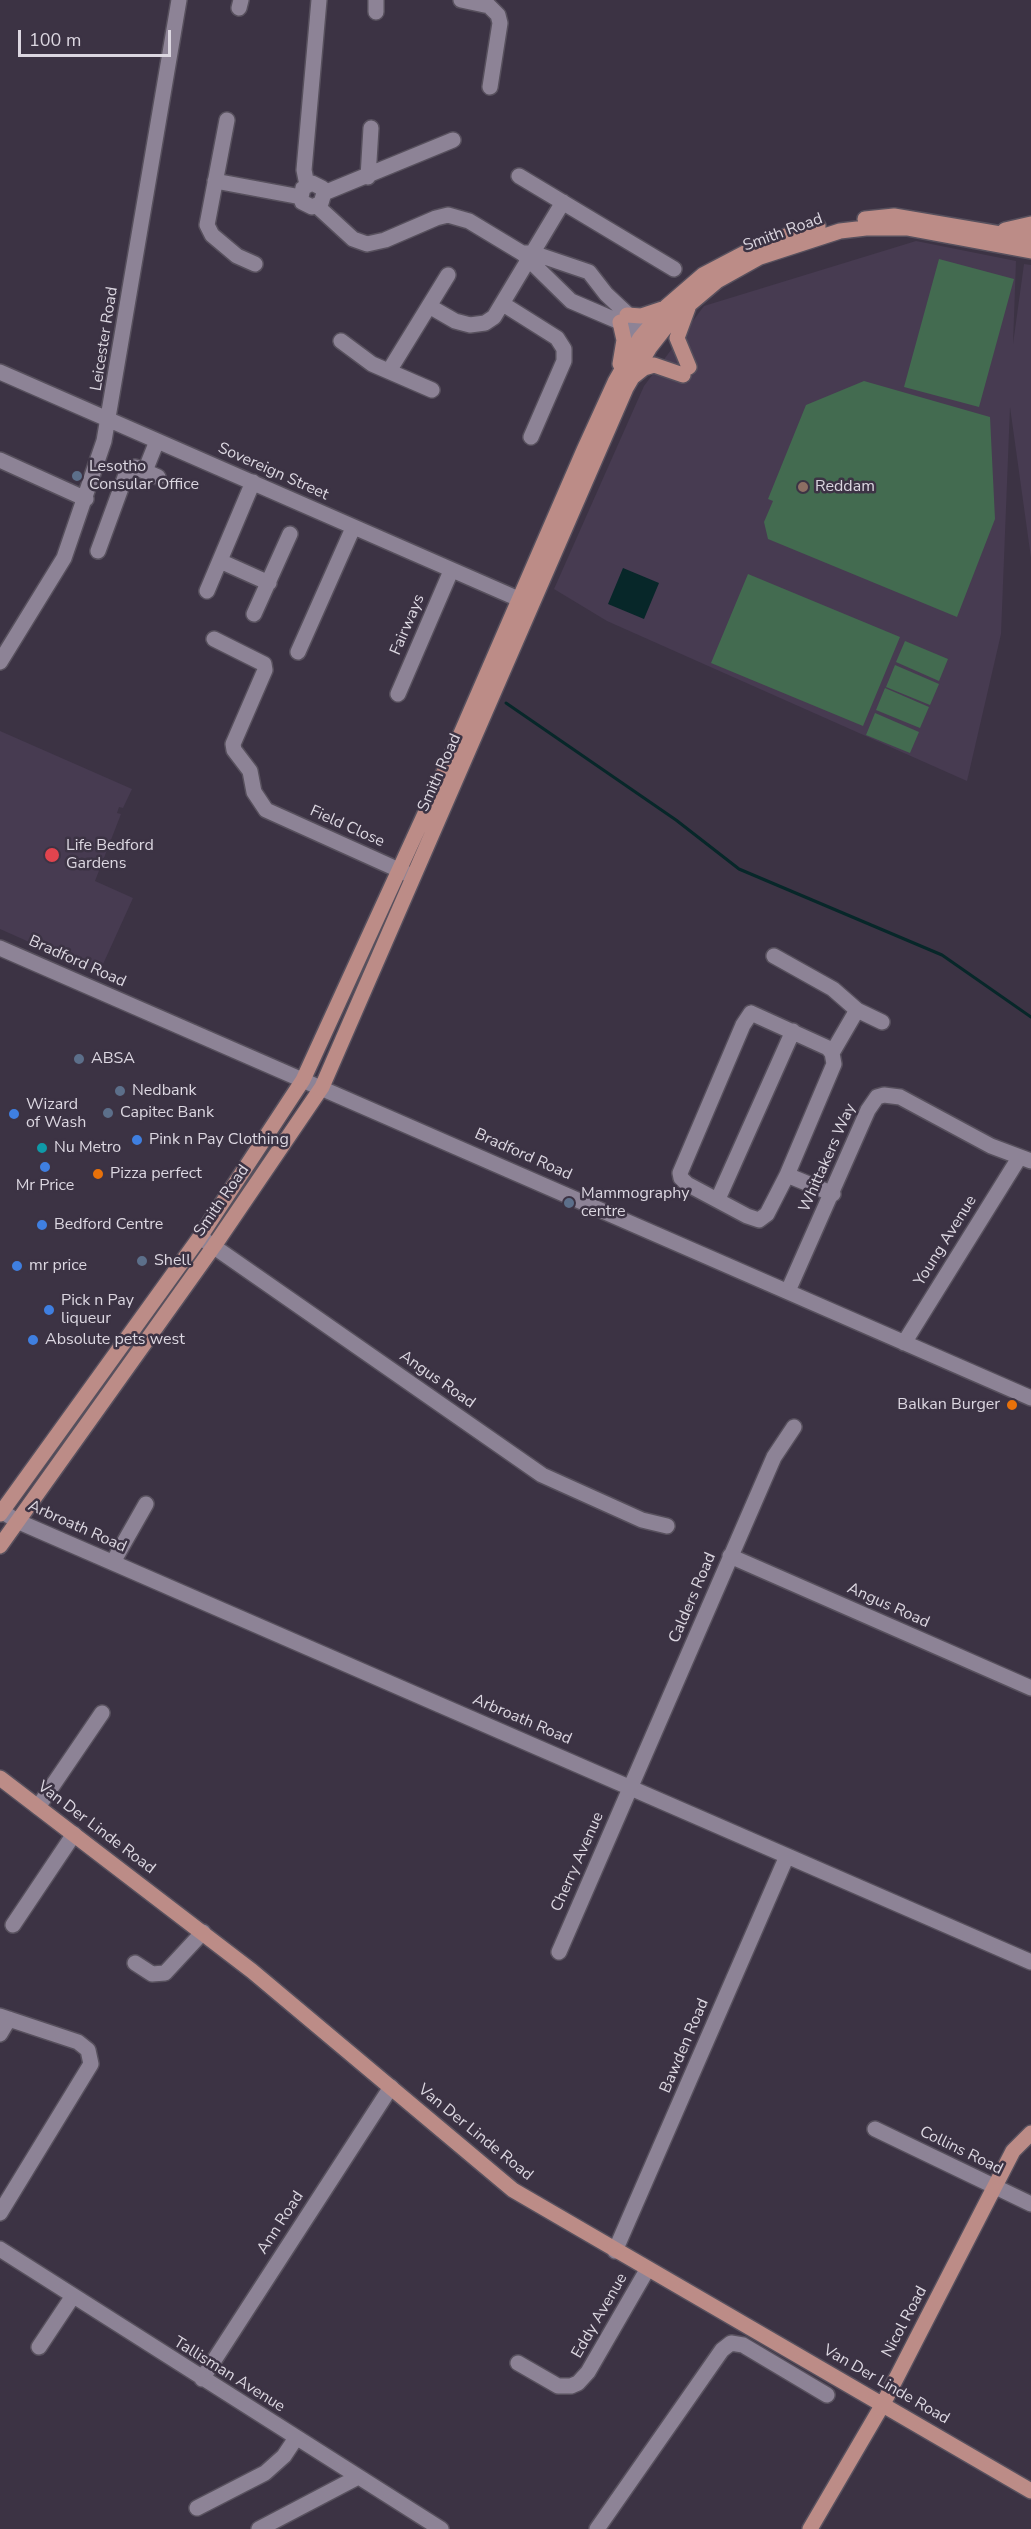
<!DOCTYPE html>
<html>
<head>
<meta charset="utf-8">
<style>
	body { margin:0 }
	#map { position:relative; width:1031px; height:2529px; overflow:hidden; background:#3c3344; font-family:"Nunito Sans",sans-serif }
	canvas { display:block }
	.scale { position:absolute; left:18px; top:30px; width:153px; height:27px; box-sizing:border-box; border:3px solid #dcd7e1; border-top:0; padding-left:8px; font-size:18px; line-height:21px; white-space:nowrap; color:#dcd7e1; -webkit-text-stroke:4px #3c3344; paint-order:stroke }
</style>
</head>
<body>
<div id="map">
<canvas width="1031" height="2529"></canvas>
<div class="scale">100 m</div>
</div>
<script>
const ctx = document.querySelector('canvas').getContext('2d');
ctx.lineJoin = 'round';
function fill(path, color) { ctx.fillStyle = color; ctx.fill(path, 'evenodd'); }
const toPath = rows => new Path2D(rows.map(r => 'M' + r).join(''));
function trace(path, color, width, dash) { ctx.strokeStyle = color; ctx.lineWidth = width; ctx.lineCap = dash ? 'butt' : 'round'; ctx.setLineDash(dash || []); ctx.stroke(path); }
function drawText(font, color, halo, rows, align = 'center') {
  ctx.font = font + ' "Nunito Sans",sans-serif'; ctx.lineWidth = 5; ctx.setLineDash([]); ctx.textBaseline = 'middle'; ctx.strokeStyle = halo; ctx.fillStyle = color; for (const [text, x, y, turn = 0] of rows) {
    ctx.save(); ctx.translate(x, y); ctx.rotate((+turn || 0) * Math.PI / 180); ctx.textAlign = isNaN(turn) ? turn : align; if (halo) ctx.strokeText(text, 0, 0); ctx.fillText(text, 0, 0); ctx.restore();
  }
}
const built = toPath([
	[916,241,1016,261,1013,344,1024,264,1031,265,1031,558,1010,407,1001,634,967,781,607,621,554,589,644,386,704,306],
	[0,731,132,789,123,808,119,807,117,813,121,814,95,881,133,898,99,973,0,929]
]);
const green = toPath([
	[939,259,1014,279,979,407,904,387],
	[864,381,990,417,995,519,957,617,768,539,764,522,773,501,768,499,806,405],
	[748,574,900,637,863,726,711,663],
	[905,641,948,659,939,681,896,662],
	[895,665,939,684,930,705,886,687],
	[885,688,929,707,920,728,876,710],
	[875,713,919,732,910,753,866,735]
]);
const water = toPath([
	[623,568,659,583,644,619,608,604]
]);
const stream = toPath([
	[506,703,676,820,739,869,942,955,1031,1017]
]);
const minor = toPath([
	[461,0,489,6,498,15,500,23,490,87],
	[239,8,241,0],
	[376,12,376,0],
	[227,120,207,225,212,235,237,256,255,264],
	[519,176,674,269],
	[368,177,371,128],
	[215,181,301,197,302,202,312,207,321,203,324,193,322,188,312,183,303,188,301,197],
	[307,185,304,170,319,0],
	[324,193,453,140],
	[317,206,353,239,367,244,385,240,436,218,448,215,469,221,522,253,571,301,620,322,648,345],
	[525,253,533,253,589,272,606,294,637,323],
	[503,304,557,338,564,349,564,361,531,437],
	[429,306,455,321,470,325,485,323,494,317,563,202],
	[341,341,372,364,432,390],
	[389,371,448,275],
	[0,372,530,604],
	[0,460,86,499],
	[145,471,157,441],
	[98,551,128,469,135,467,158,477],
	[220,561,269,583],
	[207,591,253,482],
	[254,614,290,534],
	[214,639,264,664,265,670,233,744,234,750,250,771,254,792,266,810,410,875],
	[298,652,353,528],
	[0,662,64,558,104,441,179,0],
	[398,694,451,571],
	[0,948,1031,1398],
	[774,956,833,989,857,1010,882,1022],
	[751,1013,828,1048,832,1053,834,1064,787,1175,767,1214,759,1220,747,1216,687,1184,681,1178,680,1173,743,1025,751,1013],
	[832,1053,857,1010],
	[787,1175,833,1194],
	[718,1199,793,1031],
	[200,1237,542,1475,642,1520,667,1526],
	[788,1291,868,1110,877,1097,884,1095,900,1097,991,1146,1031,1161],
	[904,1343,1019,1158],
	[0,1510,17,1521,1031,1962],
	[730,1556,1031,1688],
	[113,1562,146,1504],
	[38,1807,102,1713],
	[13,1925,74,1834],
	[559,1952,774,1457,794,1427],
	[135,1963,152,1974,165,1973,203,1932],
	[0,2016,78,2042,88,2050,91,2064,0,2213],
	[0,2034,9,2019],
	[875,2129,1031,2204],
	[0,2249,441,2529],
	[615,2251,787,1856],
	[39,2347,73,2296],
	[518,2363,558,2386,571,2386,578,2383,588,2372,647,2270],
	[202,2379,391,2087],
	[197,2508,265,2473,284,2456,296,2438],
	[259,2529,358,2477],
	[597,2529,722,2350,731,2343,743,2345,827,2395]
]);
const major = toPath([
	[865,219,894,216,1031,239],
	[1005,230,1031,224],
	[688,308,677,338,689,367],
	[627,315,641,316,662,309],
	[620,364,624,340,620,322],
	[634,376,644,368,654,365,683,375],
	[0,1514,200,1237,303,1080,449,761,584,450,615,382,640,338,666,307,703,275,764,243,818,226],
	[0,1546,214,1246,322,1087,626,388,650,347,672,319,717,281,760,257,840,231,866,228,907,228,1031,251],
	[0,1778,252,1971,513,2190,1031,2491],
	[810,2529,883,2404,1013,2151,1031,2133]
]);
const markers = [
	[77,476,6,"#5c6f8a"],
	[803,487,6,"#8d6e63"],
	[52,855,8,"#e0444e"],
	[79,1059,6,"#5c6f8a"],
	[120,1091,6,"#5c6f8a"],
	[108,1113,6,"#5c6f8a"],
	[14,1114,6,"#3f7fe0"],
	[137,1140,6,"#3f7fe0"],
	[42,1148,6,"#0f9aa8"],
	[45,1167,6,"#3f7fe0"],
	[98,1174,6,"#e8710a"],
	[569,1203,6,"#5c6f8a"],
	[42,1225,6,"#3f7fe0"],
	[142,1261,6,"#5c6f8a"],
	[17,1266,6,"#3f7fe0"],
	[49,1310,6,"#3f7fe0"],
	[33,1340,6,"#3f7fe0"],
	[1012,1405,6,"#e8710a"]
];
const streetNames = [
	["Smith Road",783,233,-20],
	["Leicester Road",105,339,-81],
	["Sovereign Street",273,472,24],
	["Fairways",408,625,-67],
	["Smith Road",440,773,-66],
	["Field Close",347,827,24],
	["Bradford Road",77,962,24],
	["Bradford Road",523,1155,24],
	["Whittakers Way",828,1158,-66],
	["Smith Road",222,1201,-55],
	["Young Avenue",946,1241,-58],
	["Angus Road",437,1380,35],
	["Arbroath Road",77,1527,24],
	["Calders Road",693,1598,-67],
	["Angus Road",888,1606,24],
	["Arbroath Road",522,1720,23],
	["Van Der Linde Road",96,1828,37],
	["Cherry Avenue",578,1862,-66],
	["Bawden Road",685,2046,-67],
	["Van Der Linde Road",475,2133,39],
	["Collins Road",961,2151,26],
	["Ann Road",281,2223,-57],
	["Eddy Avenue",600,2316,-60],
	["Nicol Road",905,2322,-62],
	["Tallisman Avenue",229,2375,32],
	["Van Der Linde Road",886,2385,30]
];
const poiNames = [
	["Lesotho",89,467],
	["Consular Office",89,485],
	["Reddam",815,487],
	["Life Bedford",66,846],
	["Gardens",66,864],
	["ABSA",91,1059],
	["Nedbank",132,1091],
	["Wizard",26,1105],
	["of Wash",26,1123],
	["Capitec Bank",120,1113],
	["Pink n Pay Clothing",149,1140],
	["Nu Metro",54,1148],
	["Pizza perfect",110,1174],
	["Mr Price",45,1186,"center"],
	["Mammography",581,1194],
	["centre",581,1212],
	["Bedford Centre",54,1225],
	["Shell",154,1261],
	["mr price",29,1266],
	["Pick n Pay",61,1301],
	["liqueur",61,1319],
	["Absolute pets west",45,1340],
	["Balkan Burger",1000,1405,"right"]
];
fill(built, '#473b51');
fill(green, '#436b50');
fill(water, '#072729');
trace(stream, '#072729', 3);
trace(minor, '#57505d', 18);
trace(major, '#57505d', 18);
trace(minor, '#8d8396', 15);
trace(major, '#bc8c87', 15);
for (const [x, y, r, color] of markers) { const dot = new Path2D(); dot.arc(x, y, r, 0, 2 * Math.PI); ctx.fillStyle = color; ctx.fill(dot); trace(dot, '#3c3344', 2); }
drawText('16px', '#dcd7e1', '#3c3344', streetNames);
drawText('16px', '#dcd7e1', '#3c3344', poiNames, 'left');
</script>
</body>
</html>
